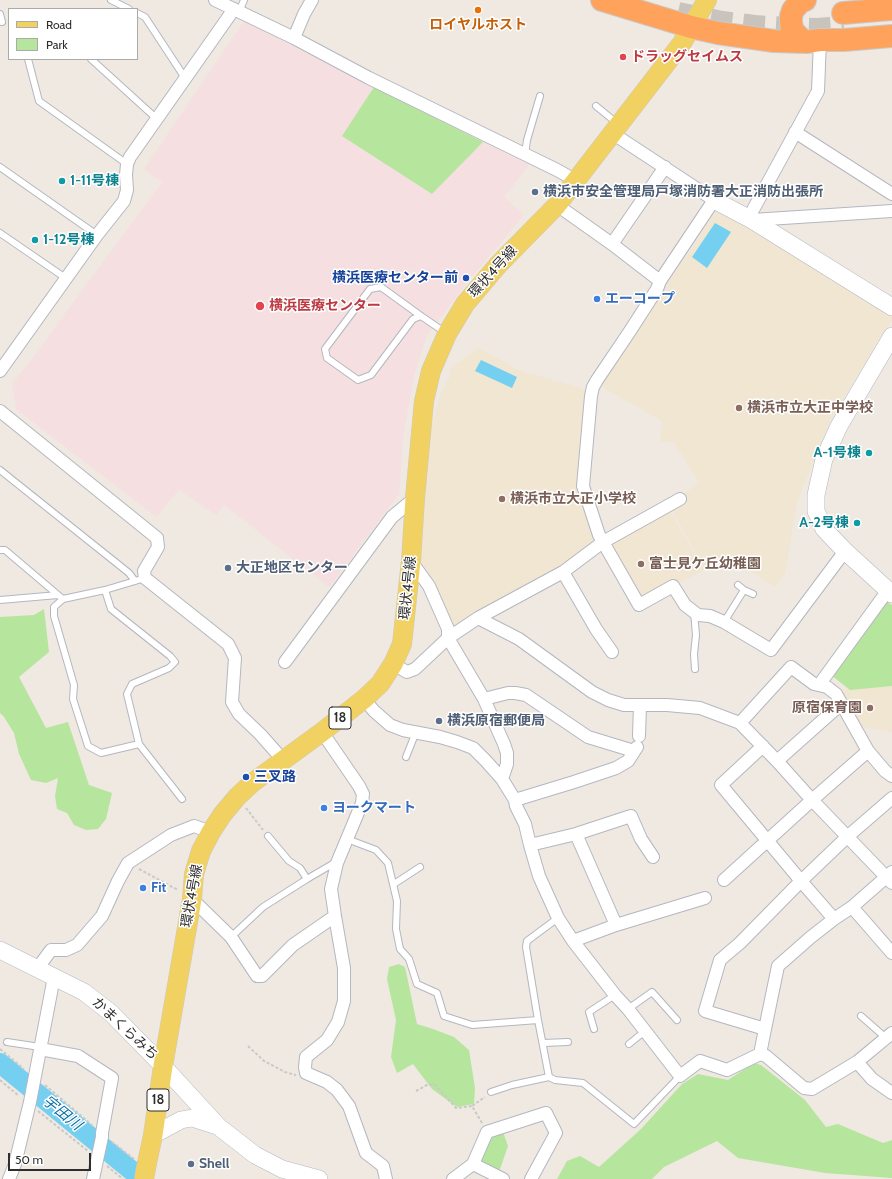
<!DOCTYPE html>
<html>
<head>
<meta charset="utf-8">
<style>
	body { margin:0 }
	#map { position:relative; width:892px; height:1179px; overflow:hidden; background:#efe9e1; font-family:Cabin,sans-serif }
	canvas { display:block }
	.legend { position:absolute; left:8px; top:8px; width:130px; height:52px; box-sizing:border-box; background:#fff; border:1px solid #ababab; margin:0; padding:5px 7px; list-style:none; font-size:12px; color:#2e2e2e }
	.legend li { display:flex; align-items:center; gap:8px; height:20px }
	.legend b { width:20px; border:1px solid #ababab }
	.scale { position:absolute; left:8px; top:1153px; width:83px; height:18px; box-sizing:border-box; border:2px solid #2e2e2e; border-top:0; padding-left:5px; font-size:12px; line-height:14px; white-space:nowrap; color:#2e2e2e; -webkit-text-stroke:3px #fff; paint-order:stroke }
</style>
</head>
<body>
<div id="map">
<canvas width="892" height="1179"></canvas>
<ul class="legend">
<li><b style="height:5px;background:#f2d163"></b>Road</li>
<li><b style="height:11px;background:#b6e59e"></b>Park</li>
</ul>
<div class="scale">50 m</div>
</div>
<script>
const ctx = document.querySelector('canvas').getContext('2d');
ctx.lineJoin = 'round';
function fill(path, color) { ctx.fillStyle = color; ctx.fill(path, 'evenodd'); }
const toPath = rows => new Path2D(rows.map(r => 'M' + r).join(''));
function trace(path, color, width, dash) { ctx.strokeStyle = color; ctx.lineWidth = width; ctx.lineCap = dash ? 'butt' : 'round'; ctx.setLineDash(dash || []); ctx.stroke(path); }
function drawText(font, color, halo, rows, align = 'center') {
  ctx.font = font + ' Cabin,"Noto Sans JP",sans-serif'; ctx.lineWidth = 3; ctx.setLineDash([]); ctx.textBaseline = 'middle'; ctx.strokeStyle = halo; ctx.fillStyle = color; for (const [text, x, y, turn = 0] of rows) {
    ctx.save(); ctx.translate(x, y); ctx.rotate((+turn || 0) * Math.PI / 180); ctx.textAlign = isNaN(turn) ? turn : align; if (halo) ctx.strokeText(text, 0, 0); ctx.fillText(text, 0, 0); ctx.restore();
  }
}
const education = toPath([
	[718,207,892,315,892,320,855,379,830,421,797,502,785,574,775,587,728,557,703,566,671,508,681,496,699,483,674,442,660,442,662,421,597,384,692,248],
	[479,348,518,370,588,390,579,487,590,518,595,545,550,575,454,629,416,562,425,448,441,393,450,376,451,368],
	[669,509,704,570,675,585,644,597,638,595,608,543],
	[892,686,892,732,860,726,838,690]
]);
const medical = toPath([
	[244,21,374,87,343,136,432,194,483,142,529,165,504,197,524,215,472,277,427,335,414,376,403,437,399,494,329,587,224,505,216,515,179,490,156,517,16,409,12,384,36,353,162,182,144,169]
]);
const green = toPath([
	[374,87,483,142,432,194,342,136],
	[886,601,892,605,892,686,850,690,831,675],
	[44,609,49,652,19,677,46,728,68,722,89,785,112,793,106,819,98,829,86,830,74,825,67,813,57,809,55,796,58,778,46,783,31,780,19,754,14,733,4,717,0,713,0,617,34,615],
	[399,964,405,967,417,1024,433,1029,454,1037,469,1050,475,1088,474,1104,457,1107,432,1089,413,1064,397,1073,391,1057,396,1020,387,979,389,967],
	[754,1063,761,1065,805,1100,826,1127,838,1124,883,1143,892,1140,892,1178,825,1173,738,1158,717,1141,664,1167,652,1179,557,1179,567,1161,580,1156,599,1167,641,1129,682,1084,698,1074,728,1080],
	[503,1132,508,1146,499,1172,479,1163,493,1135]
]);
const water = toPath([
	[715,223,731,232,707,268,692,257],
	[481,360,517,377,512,388,475,371]
]);
const river = toPath([
	[0,1063,142,1179]
]);
const highwayTunnel = toPath([
	[678,13,722,22,755,26,787,28,817,29,844,27]
]);
const path = toPath([
	[246,808,263,830],
	[139,869,178,890],
	[248,1046,264,1061,285,1072,296,1075],
	[0,1049,24,1069],
	[0,1080,19,1096],
	[45,1085,92,1125],
	[416,1091,427,1085,434,1084,456,1108,472,1106],
	[38,1111,88,1151],
	[482,1123,472,1106,485,1097],
	[112,1142,134,1159],
	[107,1166,123,1179]
]);
const lane = toPath([
	[111,0,129,9],
	[239,12,244,0],
	[137,13,145,17,185,78],
	[0,14,2,22],
	[28,59,39,101,127,164],
	[91,59,157,119],
	[596,106,618,124],
	[525,154,527,140,540,96],
	[0,167,97,235],
	[0,233,67,279],
	[421,316,413,319,371,375,358,380,327,358,325,349,370,289,381,287,421,316,446,333],
	[0,470,129,573,135,581],
	[0,550,5,550,58,595],
	[738,585,744,590,753,594],
	[63,599,54,607,54,616,74,685,73,699,88,746,101,753,139,744,127,694,132,684,169,668,175,662,170,656,111,609,105,590],
	[0,600,58,595,63,599,105,590,145,578],
	[694,612,696,635,694,654,695,669],
	[724,622,744,590],
	[139,744,182,799],
	[406,757,416,732],
	[268,836,289,861,300,868,307,879,336,862],
	[347,839,376,850,388,863,397,901,396,929,400,949,409,959,417,984,437,993,444,1016,472,1025,538,1020],
	[394,884,420,867],
	[558,918,527,941,526,947,538,1020,549,1077,555,1080,583,1083,634,1124,680,1076],
	[231,937,263,907,307,879],
	[628,1009,652,992,677,1020],
	[861,1016,886,1038],
	[594,1029,589,1012,615,995],
	[7,1042,40,1047],
	[543,1043,568,1042],
	[629,1044,645,1031],
	[491,1092,512,1085,549,1077]
]);
const street = toPath([
	[215,0,294,38,369,78,557,170,575,180],
	[294,38,304,14,312,0],
	[795,132,892,194],
	[612,133,714,200,660,281,657,289,630,331,597,380,593,387,591,396,583,486,599,535,639,605,673,586,685,605,698,615,710,616,724,622,771,650,845,551],
	[557,205,612,244,660,281],
	[748,219,818,91,820,40],
	[752,220,892,211],
	[612,244,665,167],
	[0,371,97,235,124,201,127,190,126,175,127,164,130,157,234,9],
	[0,411,157,538,158,547,144,571,145,578,228,644,235,658,232,702,239,714,260,734,283,760],
	[411,561,429,586,448,629,448,638,478,618,563,572,603,542,680,499],
	[563,572,596,629,612,652],
	[478,618,519,639,592,692,608,700,624,705,667,705,700,708,740,723,777,761,812,800,892,883],
	[285,662,392,517,415,498],
	[393,664,407,672,415,669,448,638,484,699,504,744,507,753,507,764,502,779],
	[819,685,888,590],
	[364,699,374,711,390,725,403,730,440,737,457,742,473,748,486,761,502,779,515,800,516,806,525,824,530,845,539,876,558,918,573,941,615,995,628,1009,680,1076,700,1061,727,1070,760,1054,766,1056,804,1088,812,1089,857,1062,892,1033],
	[484,699,508,693,515,693,526,695,588,737,634,751],
	[740,723,791,667,814,684,827,687,836,694,868,751,885,771,892,776],
	[322,732,359,786,363,794,362,803,337,863,331,889,335,916,344,968,344,1001,338,1022,327,1040,306,1057,305,1067,306,1073,327,1082,337,1090,349,1106,366,1153,383,1166,386,1179],
	[639,736,640,705],
	[763,746,721,785,801,881,834,919],
	[777,761,841,704],
	[515,800,574,782,616,768,628,761,637,747],
	[576,834,616,925],
	[530,845,576,834,631,816,641,839,653,857],
	[724,880,812,800,868,751],
	[192,899,231,937,257,976,262,976,293,945,335,916],
	[852,907,892,953],
	[573,941,616,925,705,898],
	[37,969,51,950,66,950,77,945,102,916,118,881,128,863,171,835,194,826,211,832],
	[765,1029,778,966,811,937,834,919,852,907,892,872],
	[40,1049,78,1056,112,1078,102,1133,102,1137,93,1179],
	[760,1054,765,1029,705,1011,720,960,740,943,801,881,847,837,892,798],
	[857,1062,872,1079,892,1093],
	[473,1164,503,1179],
	[9,1179,15,1164,30,1102,54,977],
	[453,1179,473,1164,487,1132,546,1113,556,1133,531,1179]
]);
const secondary = toPath([
	[714,200,752,220,892,307],
	[892,336,839,426,824,459,816,495,816,511,824,529,845,551,892,594],
	[0,950,84,992,111,1013,163,1066,219,1127,255,1155,282,1169,319,1179],
	[153,1135,181,1120,192,1118,217,1126]
]);
const primary = toPath([
	[147,1163,153,1135,163,1066,192,899,194,874,201,851,211,832,222,815,237,797,252,783,322,732,364,699,380,684,393,664,402,644,411,561,415,498,424,401,431,371,447,334,465,304,498,265,557,205,682,43,707,0]
]);
const highway = toPath([
	[602,0,691,27,718,33,774,41,806,42,820,40,844,40,892,36],
	[805,0,800,2,793,10,791,16,791,22,792,29,796,34,801,39,806,42],
	[843,13,892,9]
]);
const primaryBridge = toPath([
	[144,1179,147,1163]
]);
const markers = [
	[478,10,4,"#e8710a"],
	[623,57,4,"#e0444e"],
	[62,181,4,"#0f9aa8"],
	[535,192,4,"#5c6f8a"],
	[35,240,4,"#0f9aa8"],
	[466,278,4,"#1a4fb4"],
	[597,299,4,"#3f7fe0"],
	[260,306,5,"#e0444e"],
	[739,408,4,"#8d6e63"],
	[869,453,4,"#0f9aa8"],
	[502,499,4,"#8d6e63"],
	[857,523,4,"#0f9aa8"],
	[641,564,4,"#8d6e63"],
	[228,568,4,"#5c6f8a"],
	[870,708,4,"#8d6e63"],
	[439,721,4,"#5c6f8a"],
	[246,777,4,"#1a4fb4"],
	[324,808,4,"#3f7fe0"],
	[143,888,4,"#3f7fe0"],
	[191,1164,4,"#5c6f8a"]
];
const shields = [
	[340,718,22],
	[158,1100,22]
];
const shieldNames = [
	["18",340,718],
	["18",158,1100]
];
const foodNames = [
	["ロイヤルホスト",478,25]
];
const healthNames = [
	["ドラッグセイムス",631,57],
	["横浜医療センター",269,306]
];
const cultureNames = [
	["1-11号棟",70,181],
	["1-12号棟",43,240],
	["A-1号棟",861,453,"right"],
	["A-2号棟",849,523,"right"]
];
const serviceNames = [
	["横浜市安全管理局戸塚消防署大正消防出張所",543,192],
	["大正地区センター",236,568],
	["横浜原宿郵便局",447,721],
	["Shell",199,1164]
];
const streetNames = [
	["環状4号線",493,272,-48],
	["環状4号線",408,588,-84],
	["環状4号線",192,896,-80],
	["かまくらみち",125,1029,43]
];
const transitNames = [
	["横浜医療センター前",458,278],
	["三叉路",254,777,"left"]
];
const shopNames = [
	["エーコープ",605,299],
	["ヨークマート",332,808],
	["Fit",151,888]
];
const educationNames = [
	["横浜市立大正中学校",747,408],
	["横浜市立大正小学校",510,499],
	["富士見ケ丘幼稚園",649,564],
	["原宿保育園",862,708,"right"]
];
const waterNames = [
	["宇田川",62,1113,39]
];
fill(education, '#f0e6d1');
fill(medical, '#f5dfe0');
fill(green, '#b6e59e');
fill(water, '#75cff0');
trace(river, '#75cff0', 20);
trace(highwayTunnel, '#c8c4bd', 22, [22, 11]);
trace(lane, '#b4b7c1', 8);
trace(street, '#b4b7c1', 14);
trace(secondary, '#b4b7c1', 18);
trace(primary, '#c9c9c9', 20);
trace(highway, '#c9c9c9', 24);
trace(path, '#c9c9c9', 2, [3, 2]);
trace(lane, '#fff', 6);
trace(street, '#fff', 12);
trace(secondary, '#fff', 17);
trace(primary, '#f2d163', 19);
trace(highway, '#ffa35c', 22);
trace(primaryBridge, '#c9c9c9', 20, []);
trace(primaryBridge, '#f2d163', 19);
for (const [x, y, r, color] of markers) { const dot = new Path2D(); dot.arc(x, y, r, 0, 2 * Math.PI); ctx.fillStyle = color; ctx.fill(dot); trace(dot, '#fff', 1.5); }
for (const [x, y, w] of shields) { const box = new Path2D(); box.roundRect(x - w / 2, y - 11, w, 22, 3); ctx.fillStyle = '#fff'; ctx.fill(box); trace(box, '#2e2e2e', 1); }
drawText('bold 13px', '#2e2e2e', null, shieldNames);
drawText('bold 14px', '#c56008', '#fff', foodNames);
drawText('bold 14px', '#be3a42', '#fff', healthNames, 'left');
drawText('bold 14px', '#0d838f', '#fff', cultureNames, 'left');
drawText('bold 14px', '#4e5e75', '#fff', serviceNames, 'left');
drawText('14px', '#2e2e2e', '#fff', streetNames);
drawText('bold 14px', '#164399', '#fff', transitNames, 'right');
drawText('bold 14px', '#366cbe', '#fff', shopNames, 'left');
drawText('bold 14px', '#785e54', '#fff', educationNames, 'left');
drawText('italic 15px', '#0d6fa3', '#fff', waterNames);
</script>
</body>
</html>
